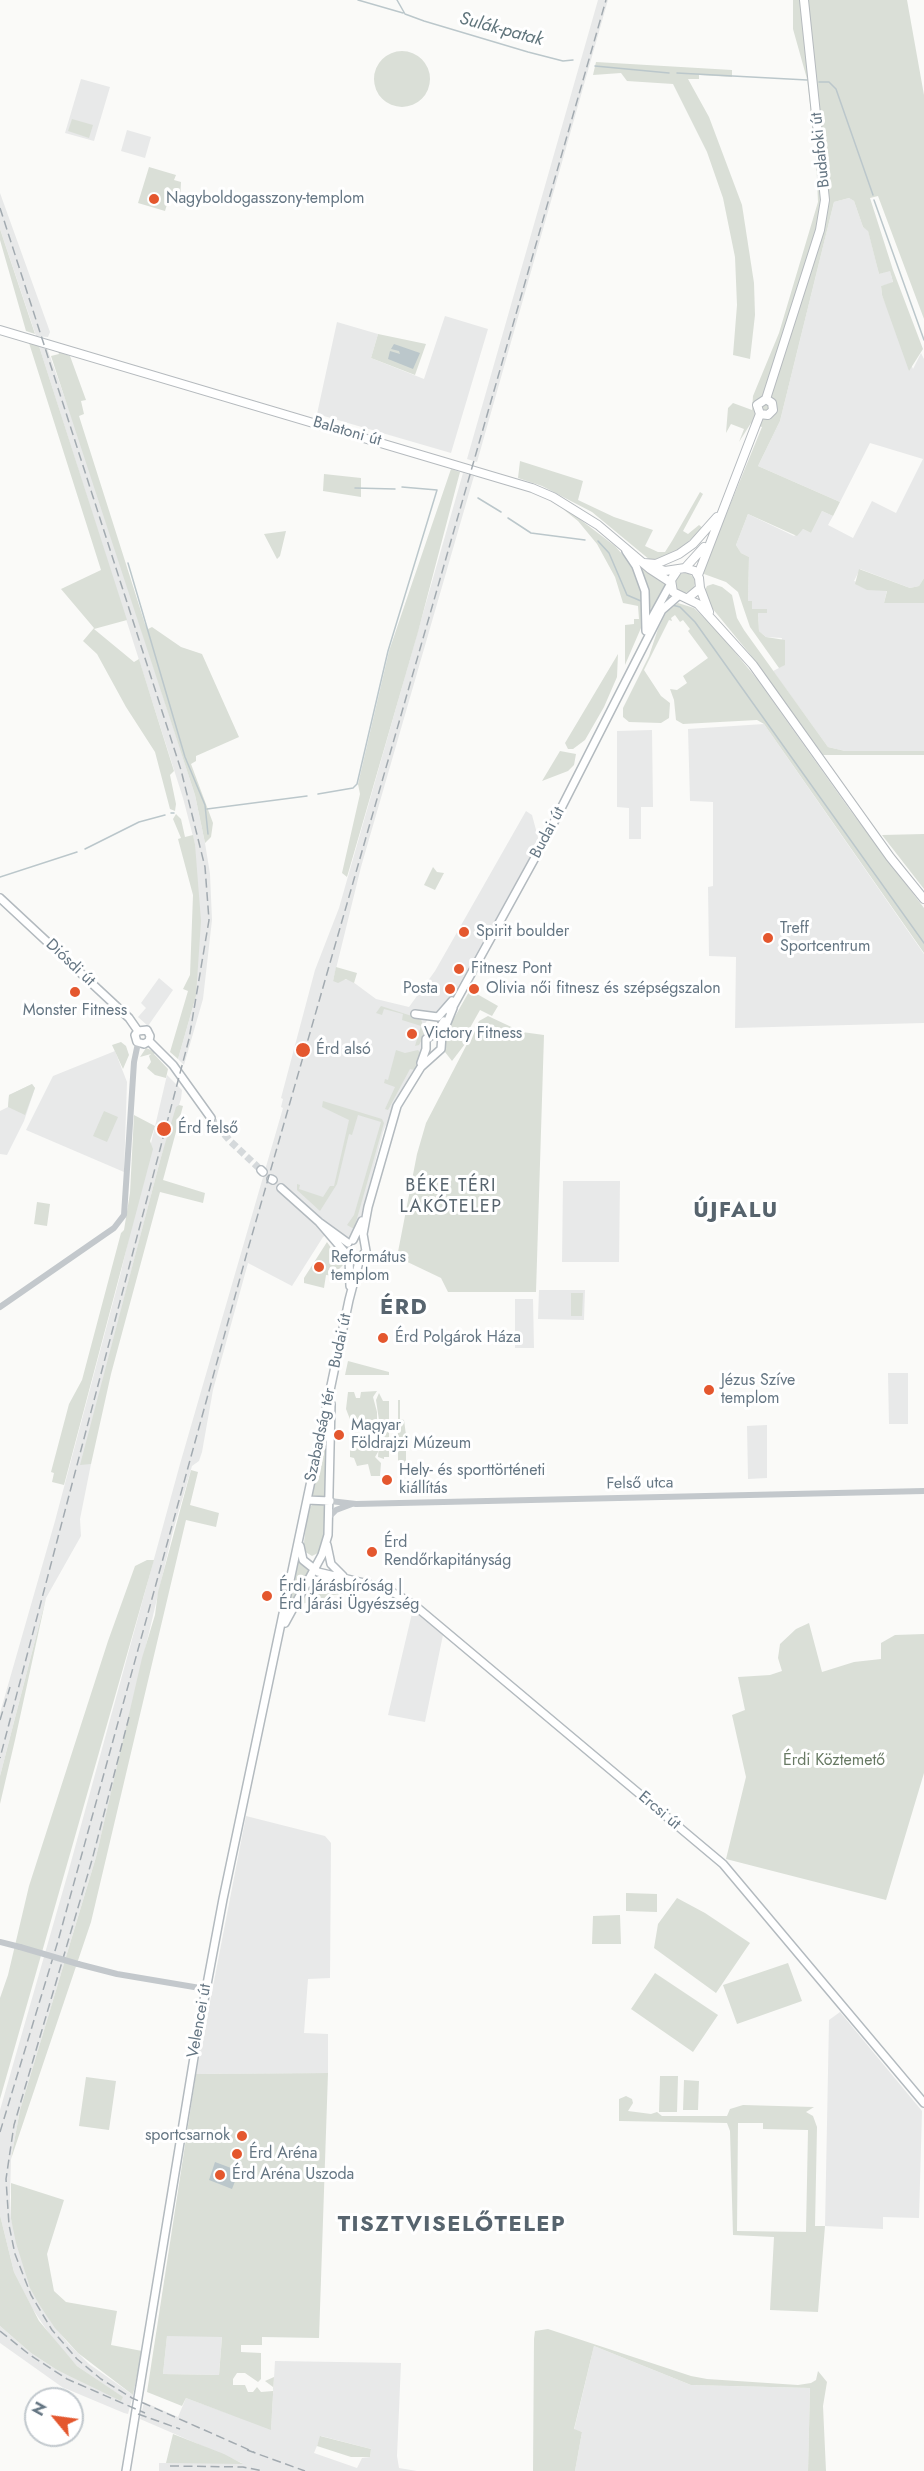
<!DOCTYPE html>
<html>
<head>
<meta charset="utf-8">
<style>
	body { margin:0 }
	#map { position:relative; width:924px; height:2471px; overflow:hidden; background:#fafaf8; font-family:Jost,sans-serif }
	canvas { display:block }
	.north { position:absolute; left:24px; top:2387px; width:60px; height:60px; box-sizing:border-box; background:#fff; border:2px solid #c1c8cd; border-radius:50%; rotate:299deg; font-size:16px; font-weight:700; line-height:24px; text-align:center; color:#657683 }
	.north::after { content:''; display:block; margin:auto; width:21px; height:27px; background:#e4572e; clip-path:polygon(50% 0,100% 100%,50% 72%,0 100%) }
</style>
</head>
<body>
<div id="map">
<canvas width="924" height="2471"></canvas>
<div class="north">N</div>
</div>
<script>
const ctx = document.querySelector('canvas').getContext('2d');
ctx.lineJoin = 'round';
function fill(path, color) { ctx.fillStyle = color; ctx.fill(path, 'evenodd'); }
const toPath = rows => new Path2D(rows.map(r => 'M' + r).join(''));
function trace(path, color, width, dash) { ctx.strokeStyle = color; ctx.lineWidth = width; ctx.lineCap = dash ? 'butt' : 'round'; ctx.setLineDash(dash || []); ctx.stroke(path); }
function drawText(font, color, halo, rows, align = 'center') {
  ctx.font = font + ' Jost,sans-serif'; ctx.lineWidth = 6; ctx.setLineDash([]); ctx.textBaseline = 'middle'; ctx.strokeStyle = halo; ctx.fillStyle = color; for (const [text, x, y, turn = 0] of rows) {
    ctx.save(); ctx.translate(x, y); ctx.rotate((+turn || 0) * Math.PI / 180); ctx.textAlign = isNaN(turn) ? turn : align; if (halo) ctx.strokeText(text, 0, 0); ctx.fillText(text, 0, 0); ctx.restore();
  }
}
const built = toPath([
	[598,0,608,0,477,462,467,459],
	[81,79,110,87,94,141,65,133],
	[127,130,151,137,145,158,121,151],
	[0,193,50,332,48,337,36,336,0,229],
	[849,198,854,201,863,227,868,230,879,274,890,270,893,283,881,286,882,295,913,369,921,353,924,359,924,578,919,586,910,588,860,569,854,581,887,590,884,603,924,603,924,751,845,751,828,747,773,671,779,668,782,638,766,637,759,631,758,613,767,609,752,609,748,601,749,557,741,553,736,545,748,514,794,536,803,529,811,533,822,511,833,516,828,525,853,538,872,501,896,513,923,459,870,443,840,502,758,466,780,421,834,202],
	[445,316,488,329,451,453,317,414,337,322,378,334,371,358,424,379],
	[39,346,47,348,80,440,195,795,205,843,210,874,212,920,203,999,184,1065,178,1059,196,996,195,844,183,798],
	[463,473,474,476,361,867,333,981,349,979,376,999,409,1007,435,971,526,811,532,815,539,841,445,1010,430,1016,424,1025,422,1055,398,1097,383,1132,359,1225,354,1236,346,1238,329,1233,323,1237,292,1286,248,1263,213,1390,202,1452,199,1461,192,1466,173,1531,96,1857,20,2110,11,2159,10,2197,11,2219,28,2281,40,2306,67,2342,89,2364,133,2395,128,2414,124,2413,62,2387,0,2343,0,2326,31,2353,57,2370,122,2397,77,2366,56,2344,32,2308,14,2272,0,2215,0,2110,68,1873,180,1464,283,1108,281,1107,283,1099,281,1098,315,970,339,908],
	[764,724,924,954,924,1023,735,1028,736,957,709,956,708,887,713,886,713,802,690,801,688,729],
	[652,730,653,807,641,807,641,839,629,839,629,808,617,807,617,731],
	[159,978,173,990,148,1026,138,1017,146,1008,141,1003],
	[115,1051,127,1082,124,1172,26,1130,53,1076],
	[167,1075,182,1090,181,1099,161,1157,81,1464,91,1464,80,1519,81,1536,46,1598,0,1776,0,1713,55,1521,120,1276],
	[32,1084,35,1088,24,1121,7,1155,0,1154,0,1111,8,1107,9,1095],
	[563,1181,620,1181,619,1262,562,1262],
	[539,1290,585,1290,584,1320,538,1319],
	[515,1299,533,1299,534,1348,515,1348],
	[888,1373,908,1373,908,1424,889,1424],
	[767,1425,767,1478,748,1479,747,1426],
	[413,1609,443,1635,425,1722,388,1715],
	[246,1816,325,1836,331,1843,330,1978,308,1979,304,2033,328,2034,328,2073,196,2074],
	[840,2012,922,2111,919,2218,883,2217,883,2229,825,2226,829,2020],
	[167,2336,222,2336,219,2375,163,2374],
	[594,2346,691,2385,810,2388,808,2471,575,2471,582,2432,574,2430],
	[275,2361,401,2363,397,2456,399,2468,417,2471,159,2471,159,2463,242,2463,140,2419,144,2402,178,2417,186,2398,271,2429],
	[321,2436,371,2449,370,2457,362,2458,357,2468,314,2453]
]);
const green = toPath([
	[793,0,907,0,924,95,924,319,878,196,870,198,893,270,923,349,909,371,882,295,881,286,893,282,890,271,879,274,868,231,863,227,854,201,849,198,834,202,780,421,758,466,840,502,833,516,822,511,811,533,803,529,797,536,748,514,736,545,741,553,749,557,748,601,752,601,752,609,767,609,767,613,758,613,759,631,766,637,785,640,785,665,779,668,750,627,738,592,726,582,704,574,703,571,762,427,751,423,739,442,744,429,731,424,726,433,728,408,733,403,752,410,753,396,779,333,818,202,816,156,807,79,793,29],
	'374 79a28 28 0 1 1 56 0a28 28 0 1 1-56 0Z',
	[596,62,732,70,732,77,699,75,699,79,688,79,709,117,742,205,754,283,755,315,750,359,733,355,737,305,735,257,723,198,707,152,673,84,627,81,621,73,593,75],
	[72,119,93,125,89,138,68,131],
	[149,167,176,175,174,180,181,182,180,202,168,201,165,211,138,203],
	[0,229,35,334,26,331,0,240],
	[378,334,426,344,415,375,371,358],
	[29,343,39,346,127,620,94,629,134,662,139,659,174,771,170,775,176,804,175,811,170,809,155,752,126,707,97,654,83,641,94,628,61,589,101,570],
	[58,351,70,356,86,400,81,401,84,414,79,416,145,624,148,629,152,627,181,647,202,654,239,737,196,756,196,761,191,764,213,823,211,837,205,843,195,795,51,356,59,354],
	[520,461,583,481,578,500,614,517,653,530,645,546,658,552,665,552,672,541,700,492,703,494,683,531,688,534,699,525,703,528,678,551,655,561,650,560,592,512,542,486,518,478],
	[451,469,460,472,418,632,347,877,342,873,360,794,358,784,389,651],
	[324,474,361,478,361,497,323,491],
	[563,509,573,514,615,546,632,565,641,588,644,621,625,665,625,625,634,624,634,619,639,619,638,606,623,603,615,577,597,544,578,521],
	[286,531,280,556,277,559,264,534],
	[639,564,666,584,651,612,648,595],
	[859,569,910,588,919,586,924,578,924,603,884,603,887,591,867,590,855,584],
	'675 583a10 10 0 1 1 20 0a10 10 0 1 1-20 0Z',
	[713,584,722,587,732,595,737,618,744,630,828,747,845,751,924,751,924,755,823,755,749,653,712,608,704,592,707,586],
	[678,603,694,608,715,628,757,679,850,810,924,908,924,960,924,953,764,724,757,720,683,724,676,720,674,700,670,689,677,690,687,683,683,676,708,658,688,631,690,629,683,620,680,622,675,615,671,618,672,621,669,620,644,670,661,696,670,703,669,718,661,723,629,722,623,717,623,708,649,656,658,629,667,611],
	[618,654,617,677,604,707,585,740,573,749,568,749,565,743],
	[560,751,576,754,574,765,568,771,542,781],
	[176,814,181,819,185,837,193,835,195,844,201,921,196,996,178,1059,170,1052,188,991,183,989,190,975,193,895,178,839,181,838,173,819],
	[924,834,924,889,882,835],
	[433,867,437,872,444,873,435,890,424,885],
	[336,967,357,973,354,983,346,979,338,983,333,981],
	[470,990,498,1006,492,1016,480,1010,462,1042,465,1044,452,1061,445,1052,445,1034],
	[381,1006,421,1019,425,1033,419,1045,415,1046,421,1026,402,1020,403,1014,384,1009,382,1015,376,1013],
	[488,1016,522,1032,544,1035,536,1292,448,1292,441,1278,397,1257,417,1154,426,1123,479,1021],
	[121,1042,126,1046,129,1055,123,1069,112,1045],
	[146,1048,156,1052,154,1054,168,1069,166,1078,155,1075,147,1068,151,1062,149,1056,151,1054,140,1057],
	[396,1050,405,1053,418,1050,422,1055,415,1070,410,1069,388,1110,385,1109,395,1087,384,1083,385,1079,388,1080],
	[32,1084,35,1088,25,1115,8,1107,9,1095],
	[323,1101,382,1119,384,1123,354,1229,347,1225,354,1215,381,1122,358,1115,352,1135,349,1134,337,1184,320,1211,297,1190,297,1184,300,1185,299,1189,323,1197,330,1186,334,1186,349,1120,322,1107],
	[179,1105,183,1106,163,1180,205,1193,203,1203,160,1192,111,1374,91,1464,80,1465,161,1157,176,1107],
	[104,1111,118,1117,107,1142,93,1136],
	[134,1115,155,1126,150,1141,153,1149,64,1485,52,1482,54,1473,51,1472,69,1404,82,1380,121,1233,124,1230,130,1193],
	[37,1202,50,1204,47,1226,34,1224],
	[327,1242,343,1265,337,1271,338,1276,326,1275,324,1288,304,1283,304,1278],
	[571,1293,583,1293,582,1316,571,1316],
	[348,1361,389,1372,389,1375,345,1375],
	[377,1391,373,1397,377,1412,377,1426,353,1427,346,1409,348,1392,354,1392,356,1398,360,1398,361,1392],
	[379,1393,383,1401,389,1401,389,1426,380,1427,376,1400],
	[398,1400,400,1400,400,1419,404,1420,406,1435,406,1463,398,1463],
	[328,1413,326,1497,310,1497],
	[380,1430,389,1431,389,1457,384,1457,384,1459,378,1457],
	[353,1440,377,1441,378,1452,375,1457,381,1463,380,1476,371,1476,368,1464,357,1466,354,1458,350,1457,350,1442],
	[191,1470,198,1472,190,1505,219,1513,216,1527,186,1520,91,1922,11,2159,20,2110,96,1857,142,1658,155,1615,158,1592],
	[314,1503,321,1503,327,1509,328,1526,320,1552,312,1556,304,1551,304,1542,308,1509],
	[298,1555,311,1570,286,1613],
	[147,1560,154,1560,0,2099,0,1998,8,1975,29,1886,108,1641,135,1566],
	[326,1578,372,1587,370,1590,327,1596,327,1600,299,1604,305,1586],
	[46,1598,15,1740,0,1804,0,1776],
	[809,1623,822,1672,854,1662,881,1659,881,1643,895,1635,924,1634,924,1773,886,1900,726,1859,746,1777,732,1715,745,1710,738,1677,770,1675,782,1671,778,1658,780,1644,796,1629],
	[626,1893,657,1894,657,1912,626,1911],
	[677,1898,705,1913,750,1943,716,1993,654,1948,658,1924],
	[620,1915,621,1944,592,1944,593,1916],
	[788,1963,802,2001,737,2024,723,1985],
	[655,1973,718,2015,693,2052,631,2009],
	[328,2073,319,2338,262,2337,262,2345,241,2345,241,2352,261,2353,261,2379,258,2382,245,2373,237,2373,233,2379,233,2385,245,2385,248,2392,253,2392,257,2387,261,2392,273,2391,273,2387,265,2381,274,2377,271,2430,186,2398,182,2406,147,2392,196,2074],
	[167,2336,222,2337,219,2375,163,2374],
	[660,2076,678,2076,677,2112,659,2112],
	[86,2077,116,2081,109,2130,79,2126],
	[684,2080,699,2081,698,2110,683,2110],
	[626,2096,632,2099,633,2103,628,2111,651,2114,657,2112,662,2116,727,2116,730,2109,743,2105,814,2107,806,2112,813,2116,817,2127,815,2226,825,2226,818,2312,770,2310,774,2237,733,2235,730,2131,727,2123,619,2121,619,2099],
	[738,2123,763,2123,763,2129,808,2130,806,2232,737,2231],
	[11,2183,64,2200,47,2254,54,2291,66,2302,117,2311,111,2345,142,2351,133,2395,78,2353,55,2328,40,2306,30,2288,16,2243,11,2219],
	[0,2215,14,2272,39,2321,77,2366,123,2397,121,2401,57,2370,31,2353,0,2326],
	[548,2329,691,2376,707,2379,798,2385,811,2383,816,2380,818,2371,827,2382,823,2406,826,2471,808,2471,810,2388,691,2385,594,2346,574,2429,582,2432,575,2471,533,2471,534,2339,535,2331],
	[173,2434,224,2454,243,2464,166,2463],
	[320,2436,371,2449,370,2457,351,2457,317,2446]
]);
const water = toPath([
	[394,344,420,353,413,369,388,359,390,351,400,354,399,351,391,349],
	[215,2162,239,2171,232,2189,209,2180]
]);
const stream = toPath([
	[358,0,403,13],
	[397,0,405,14,424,21,528,52,563,61,573,60],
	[595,66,669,73],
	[677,73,807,80],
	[819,82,829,82,836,89,873,195],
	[874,200,924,340],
	[355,488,395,489],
	[478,498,501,512],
	[508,518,531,533,585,540],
	[598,541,609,553,627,595,641,601],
	[128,563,185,757,205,805,208,834],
	[672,605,680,607,695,622,924,943],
	[318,794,353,788,357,784,388,651,437,490,402,487],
	[207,809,307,796],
	[171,813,174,813],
	[85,849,139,822,165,815],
	[0,877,77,852]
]);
const secondaryTunnel = toPath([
	[211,1118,230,1141,261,1170]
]);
const tertiary = toPath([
	[0,1307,114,1228,124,1215,134,1062,138,1043],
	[330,1501,356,1504,924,1491],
	[331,1515,336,1510,352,1504],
	[0,1942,20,1947],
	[78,1964,117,1974,206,1989]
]);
const secondary = toPath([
	[626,551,636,566,645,591,646,631],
	[648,625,670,585],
	[0,898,129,1018,138,1031],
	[450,1012,548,834,662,610,678,596],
	[415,1014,438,1017,452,1001],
	[138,1031,135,1035,137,1042,144,1044,149,1041],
	[138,1031,147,1030,150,1036,149,1041],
	[149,1041,173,1065,211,1118],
	[421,1063,426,1049,426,1039,437,1032,444,1021],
	[261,1170,263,1172],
	[271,1179,273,1180],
	[281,1188,319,1222,348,1243],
	[319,1222,349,1257,350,1286],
	[353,1240,362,1221],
	[307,1500,330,1501],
	[327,1545,331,1564,343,1576],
	[300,1546,303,1560,318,1572,385,1588,413,1604,723,1864,924,2103],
	[306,1584,330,1576],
	[285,1623,322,1555,328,1535,331,1404],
	[126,2471,199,2027,223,1899,349,1300,360,1258,366,1251,363,1234,368,1207,397,1106,421,1067,441,1049,442,1035,453,1008]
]);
const primary = toPath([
	[0,330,532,488,553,497,598,525,650,569,670,582],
	[766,399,820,230,825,200,804,0],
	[760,414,768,415,773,410,772,403,766,399],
	[760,414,757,405,766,399],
	[644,563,656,564,679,554,693,544,717,517],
	[651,566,665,571,685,568,695,571,699,578,700,588,688,598],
	[685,568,704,547],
	[677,571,671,580,673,592,698,604,753,665,890,857,924,899],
	[698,575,760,414],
	[700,588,709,612]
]);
const rail = toPath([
	[0,208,181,770,205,867,209,920,189,1039,0,1758],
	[129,1717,92,1860,14,2125,6,2179,9,2225,15,2254,31,2295,52,2330,77,2359,101,2379,132,2398,254,2452],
	[0,1720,10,1687],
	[0,2132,58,1941,248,1249,606,0],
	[0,2331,30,2355,67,2379,145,2413],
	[138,2414,180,2429],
	[247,2450,305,2471],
	[170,2466,243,2467,263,2471]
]);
const tertiaryBridge = toPath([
	[20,1947,78,1964]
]);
const markers = [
	[154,199,6,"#e4572e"],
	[464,932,6,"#e4572e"],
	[768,938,6,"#e4572e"],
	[459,969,6,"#e4572e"],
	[450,989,6,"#e4572e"],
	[474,989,6,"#e4572e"],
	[75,992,6,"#e4572e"],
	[412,1034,6,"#e4572e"],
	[303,1050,8,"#e4572e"],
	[164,1129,8,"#e4572e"],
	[319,1267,6,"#e4572e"],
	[383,1338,6,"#e4572e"],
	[709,1390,6,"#e4572e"],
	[339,1435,6,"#e4572e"],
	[387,1480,6,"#e4572e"],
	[372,1552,6,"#e4572e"],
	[267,1596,6,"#e4572e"],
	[242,2136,6,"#e4572e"],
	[237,2154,6,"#e4572e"],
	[220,2175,6,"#e4572e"]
];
const streetNames = [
	["Budafoki út",821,150,-96],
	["Balatoni út",347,432,16],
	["Budai út",548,833,-62],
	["Diósdi út",70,963,43],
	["Budai út",341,1341,-78],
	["Szabadság tér",321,1435,-78],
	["Felső utca",640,1484,-1],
	["Ercsi út",659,1811,40],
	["Velencei út",200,2021,-80]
];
const poiNames = [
	["Nagyboldogasszony-templom",166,199],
	["Treff",780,929],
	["Sportcentrum",780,947],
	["Spirit boulder",476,932],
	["Fitnesz Pont",471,969],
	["Posta",438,989,"right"],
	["Olivia női fitnesz és szépségszalon",486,989],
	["Monster Fitness",75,1011,"center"],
	["Victory Fitness",424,1034],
	["Érd alsó",316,1050],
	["Érd felső",178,1129],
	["Református",331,1258],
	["templom",331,1276],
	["Érd Polgárok Háza",395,1338],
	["Jézus Szíve",721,1381],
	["templom",721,1399],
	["Magyar",351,1426],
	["Földrajzi Múzeum",351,1444],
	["Hely- és sporttörténeti",399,1471],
	["kiállítás",399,1489],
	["Érd",384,1543],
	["Rendőrkapitányság",384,1561],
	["Érdi Járásbíróság |",279,1587],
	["Érd Járási Ügyészség",279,1605],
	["sportcsarnok",230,2136,"right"],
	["Érd Aréna",249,2154],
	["Érd Aréna Uszoda",232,2175]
];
const parkNames = [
	["Érdi Köztemető",834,1761]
];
const waterNames = [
	["Sulák-patak",501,30,15]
];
const neighbourhoodNames = [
	["BÉKE TÉRI",451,1187],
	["LAKÓTELEP",451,1208]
];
const districtNames = [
	["ÚJFALU",736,1212],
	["ÉRD",404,1309],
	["TISZTVISELŐTELEP",452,2226]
];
fill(built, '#e8e9e9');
fill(green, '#dadfd7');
fill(water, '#bbc7cb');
trace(stream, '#bbc7cb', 1.5);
trace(secondaryTunnel, '#d5d9db', 7, [7, 3.5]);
trace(secondary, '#b3babf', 10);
trace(primary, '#b5babe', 10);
trace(tertiary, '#c3c8cc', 6);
trace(secondary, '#fff', 7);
trace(primary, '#fff', 8);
trace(rail, '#a2aab0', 1.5, [9, 4.5]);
trace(tertiaryBridge, '#c3c8cc', 6);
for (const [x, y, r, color] of markers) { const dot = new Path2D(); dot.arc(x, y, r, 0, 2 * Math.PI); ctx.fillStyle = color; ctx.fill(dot); trace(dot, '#fff', 2); }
drawText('16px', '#657683', '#fff', streetNames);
drawText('16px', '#657683', '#fff', poiNames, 'left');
drawText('16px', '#687a64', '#fff', parkNames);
drawText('italic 18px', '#60757c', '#fff', waterNames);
ctx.letterSpacing = '1.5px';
drawText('18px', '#57646e', '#fff', neighbourhoodNames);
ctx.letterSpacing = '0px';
ctx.letterSpacing = '1.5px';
drawText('bold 22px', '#57646e', '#fff', districtNames);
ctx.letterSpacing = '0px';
</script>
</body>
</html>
